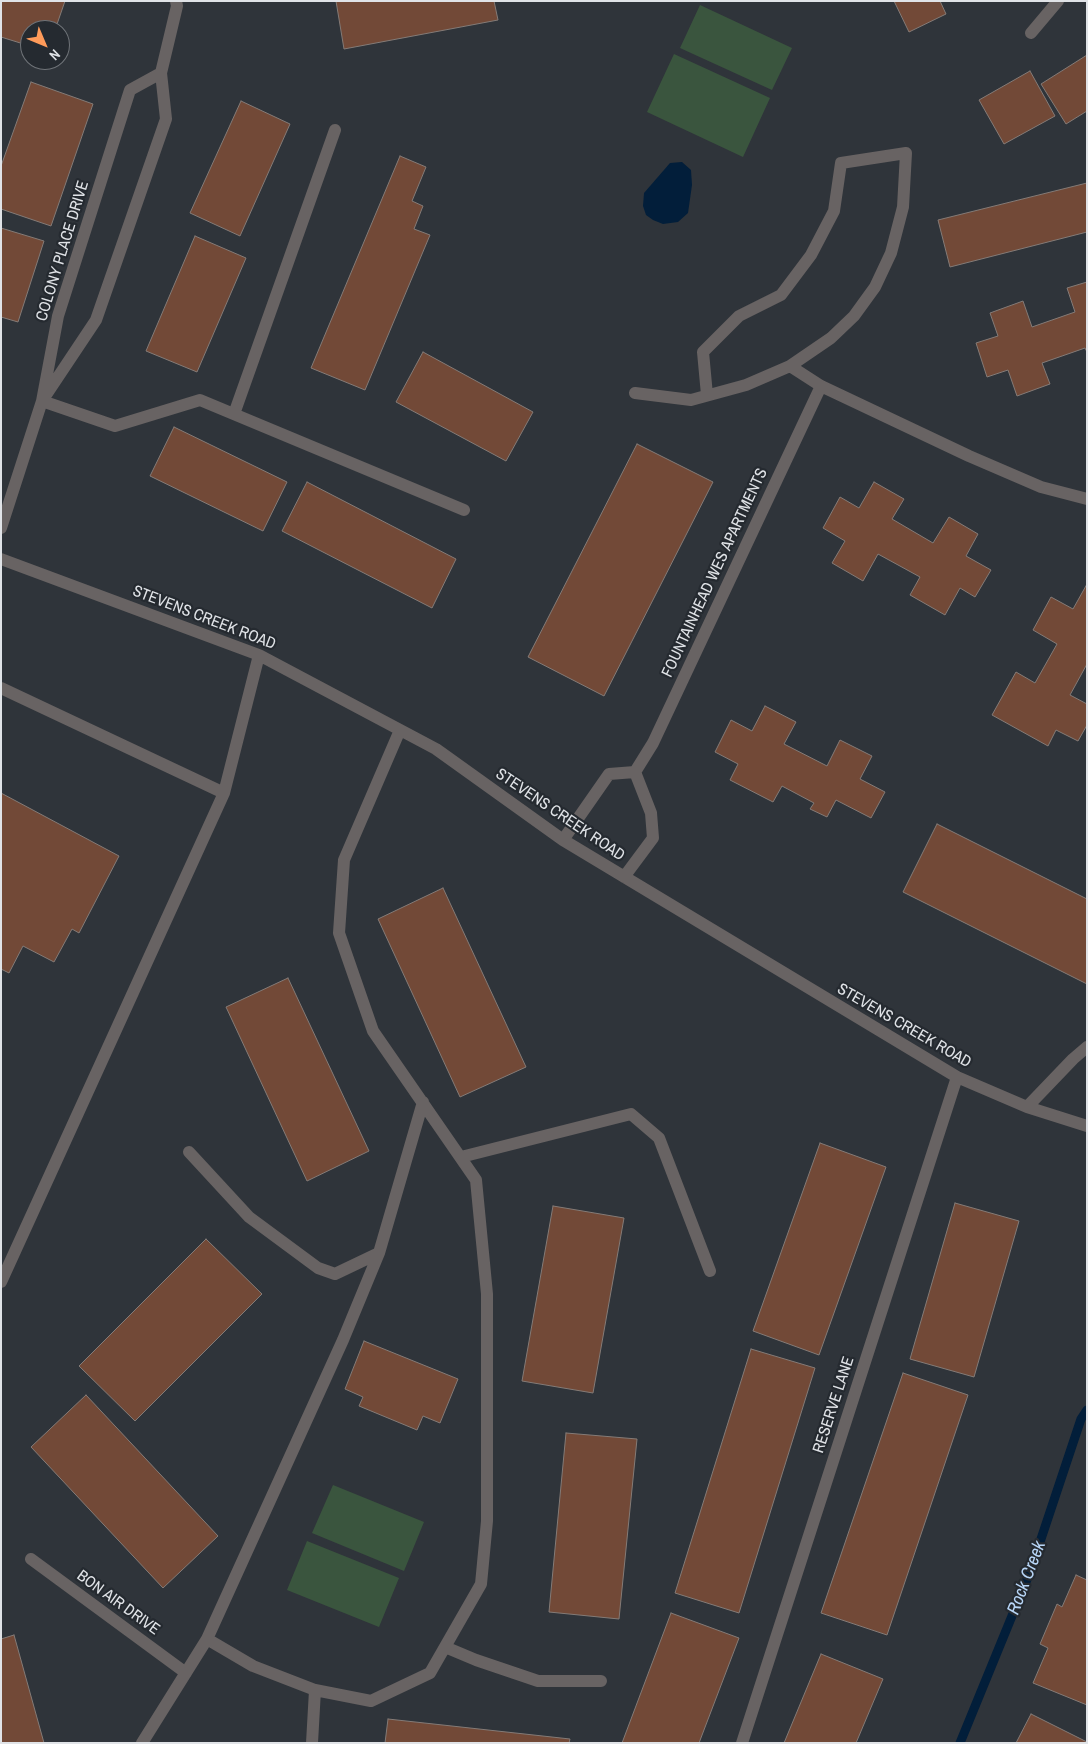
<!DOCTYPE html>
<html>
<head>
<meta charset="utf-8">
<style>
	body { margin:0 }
	#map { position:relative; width:1088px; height:1744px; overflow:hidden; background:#2f343a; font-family:"Archivo Narrow",sans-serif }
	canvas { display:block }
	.frame { position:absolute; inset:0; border:2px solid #e0e3e7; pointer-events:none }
	.north { position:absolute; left:20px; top:20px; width:50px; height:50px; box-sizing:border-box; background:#252a30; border:1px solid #707479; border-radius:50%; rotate:135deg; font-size:14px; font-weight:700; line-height:20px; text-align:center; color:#e0e3e7 }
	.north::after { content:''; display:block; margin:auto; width:18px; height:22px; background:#ff9b5a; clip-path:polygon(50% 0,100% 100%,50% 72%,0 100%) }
</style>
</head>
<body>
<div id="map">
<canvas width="1088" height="1744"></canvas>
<div class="frame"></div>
<div class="north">N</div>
</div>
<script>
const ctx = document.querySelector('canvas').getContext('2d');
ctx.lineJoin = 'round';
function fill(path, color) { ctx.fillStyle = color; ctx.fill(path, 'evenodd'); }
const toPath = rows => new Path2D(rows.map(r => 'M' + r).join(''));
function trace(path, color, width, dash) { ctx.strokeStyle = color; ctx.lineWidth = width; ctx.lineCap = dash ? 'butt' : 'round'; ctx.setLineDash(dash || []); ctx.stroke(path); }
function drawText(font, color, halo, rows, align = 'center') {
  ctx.font = font + ' "Archivo Narrow",sans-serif'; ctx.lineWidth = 4.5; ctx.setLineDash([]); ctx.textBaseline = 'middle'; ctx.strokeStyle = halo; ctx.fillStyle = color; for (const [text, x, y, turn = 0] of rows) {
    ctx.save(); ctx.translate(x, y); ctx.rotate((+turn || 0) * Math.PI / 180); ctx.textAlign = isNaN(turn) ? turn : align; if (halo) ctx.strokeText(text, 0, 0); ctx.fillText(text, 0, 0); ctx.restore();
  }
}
const green = toPath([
	[700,5,792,48,772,90,680,48],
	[674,54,770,98,743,157,647,112],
	[333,1485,424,1522,404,1571,312,1533],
	[307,1541,399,1578,379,1627,287,1590]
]);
const water = toPath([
	[682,162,691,170,692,185,688,213,678,222,663,224,653,220,646,215,643,206,644,193,670,163]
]);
const stream = toPath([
	[960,1743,1030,1572,1081,1419,1087,1410]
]);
const building = toPath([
	[1,1,65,1,55,30,30,30,30,46,1,37,1,1],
	[336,1,494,1,498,20,344,49,336,1],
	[894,1,940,1,946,14,909,32,894,1],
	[1087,55,1087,111,1066,124,1041,84,1087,55],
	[1030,71,1055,116,1004,144,979,100,1030,71],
	[31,82,93,104,51,226,1,209,1,166,31,82],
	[241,101,290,124,240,236,190,213,241,101],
	[400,156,426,167,412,201,423,206,414,229,430,235,365,390,311,368,400,156],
	[1087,183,1087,232,950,267,938,220,1087,183],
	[1,228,44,241,18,322,1,317,1,228],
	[195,236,246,258,197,372,146,351,195,236],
	[1087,282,1087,352,1085,348,1042,363,1050,384,1017,396,1008,370,987,377,976,343,998,336,990,313,1023,301,1032,327,1075,312,1067,288,1087,282],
	[423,352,533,412,506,461,396,402,423,352],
	[174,427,287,482,263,531,150,476,174,427],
	[637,444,713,482,604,696,528,657,637,444],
	[307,482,456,559,432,608,282,531,307,482],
	[874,482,904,499,892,519,933,543,949,517,978,534,966,556,991,570,975,597,960,588,945,615,910,595,920,577,878,554,863,581,832,563,845,541,823,528,840,497,859,508,874,482],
	[1087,584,1087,664,1070,695,1087,704,1087,725,1078,741,1056,730,1048,746,992,715,1016,672,1035,683,1057,644,1033,630,1051,597,1073,609,1087,584],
	[765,706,796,722,784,744,827,766,840,740,872,756,860,779,885,792,871,818,836,800,827,817,810,809,814,803,782,786,773,802,730,780,738,764,715,752,731,720,752,731,765,706],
	[1,793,119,856,79,933,72,929,54,962,23,946,9,973,1,969,1,793],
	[937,824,1087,899,1087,984,903,892,937,824],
	[443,888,526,1067,460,1097,378,919,443,888],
	[288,978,369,1151,307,1181,226,1007,288,978],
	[820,1143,886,1167,819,1355,753,1331,820,1143],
	[955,1203,1019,1221,974,1377,910,1359,955,1203],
	[553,1206,624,1218,593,1393,522,1381,553,1206],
	[206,1239,262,1294,135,1421,79,1366,206,1239],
	[364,1341,458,1379,440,1423,423,1416,417,1430,359,1406,363,1397,345,1389,364,1341],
	[751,1349,815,1368,739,1613,675,1593,751,1349],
	[903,1373,968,1395,887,1635,821,1613,903,1373],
	[86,1395,218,1536,163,1588,31,1447,86,1395],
	[566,1433,637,1439,619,1619,549,1612,566,1433],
	[1076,1575,1087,1580,1087,1705,1033,1683,1048,1648,1040,1644,1057,1604,1062,1607,1076,1575],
	[671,1613,739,1638,699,1743,622,1743,671,1613],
	[14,1635,44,1743,1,1743,1,1639,14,1635],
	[821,1654,883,1679,856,1743,784,1743,821,1654],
	[1031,1714,1087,1742,1087,1743,1016,1743,1031,1714],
	[388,1719,570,1739,569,1743,385,1743,388,1719]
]);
const minor = toPath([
	[1031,33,1058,1],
	[790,366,821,386,969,456,1041,487,1087,499],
	[635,393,691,400,746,385,790,366,831,338,854,316,875,287,891,253,903,207,906,153,841,163,834,211,811,255,781,295,739,316,703,352,707,395],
	[46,395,96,320,166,119,161,73,177,6,176,1],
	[42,401,115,426,200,400,464,510],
	[234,414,335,130],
	[1,528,42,401,58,316,130,90,161,73],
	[1,559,259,655,436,749,563,840,957,1077,1027,1107,1087,1126],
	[1,688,224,793],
	[635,772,653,743,821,386],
	[563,840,609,774,635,772,651,813,653,838,624,877],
	[1027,1107,1073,1059,1087,1047],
	[189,1152,249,1217,318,1268,335,1274,379,1253],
	[461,1157,631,1114,659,1138,710,1271],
	[1,1282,224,793,259,655],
	[31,1559,186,1673],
	[207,1639,253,1666,315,1690,371,1701,430,1673,481,1584,487,1521,487,1294,476,1180,373,1031,339,933,344,860,400,730],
	[445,1647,476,1660,538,1681,601,1681],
	[142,1743,207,1639,343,1340,379,1253,423,1102],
	[312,1743,315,1690],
	[742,1743,957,1077]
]);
const streetNames = [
	["COLONY PLACE DRIVE",63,251,-73],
	["FOUNTAINHEAD WES APARTMENTS",715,573,-65],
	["STEVENS CREEK ROAD",204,618,21],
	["STEVENS CREEK ROAD",560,815,34],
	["STEVENS CREEK ROAD",904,1026,30],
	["RESERVE LANE",834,1405,-72],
	["BON AIR DRIVE",118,1603,36]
];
const waterNames = [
	["Rock Creek",1027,1578,-69]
];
fill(green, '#3a553e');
fill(water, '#021e3a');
trace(stream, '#021e3a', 9);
fill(building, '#724937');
trace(building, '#847b77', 1);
trace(minor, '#686363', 12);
drawText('16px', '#e0e3e7', '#252a30', streetNames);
drawText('italic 18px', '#b7d5f6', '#252a30', waterNames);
</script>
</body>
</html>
